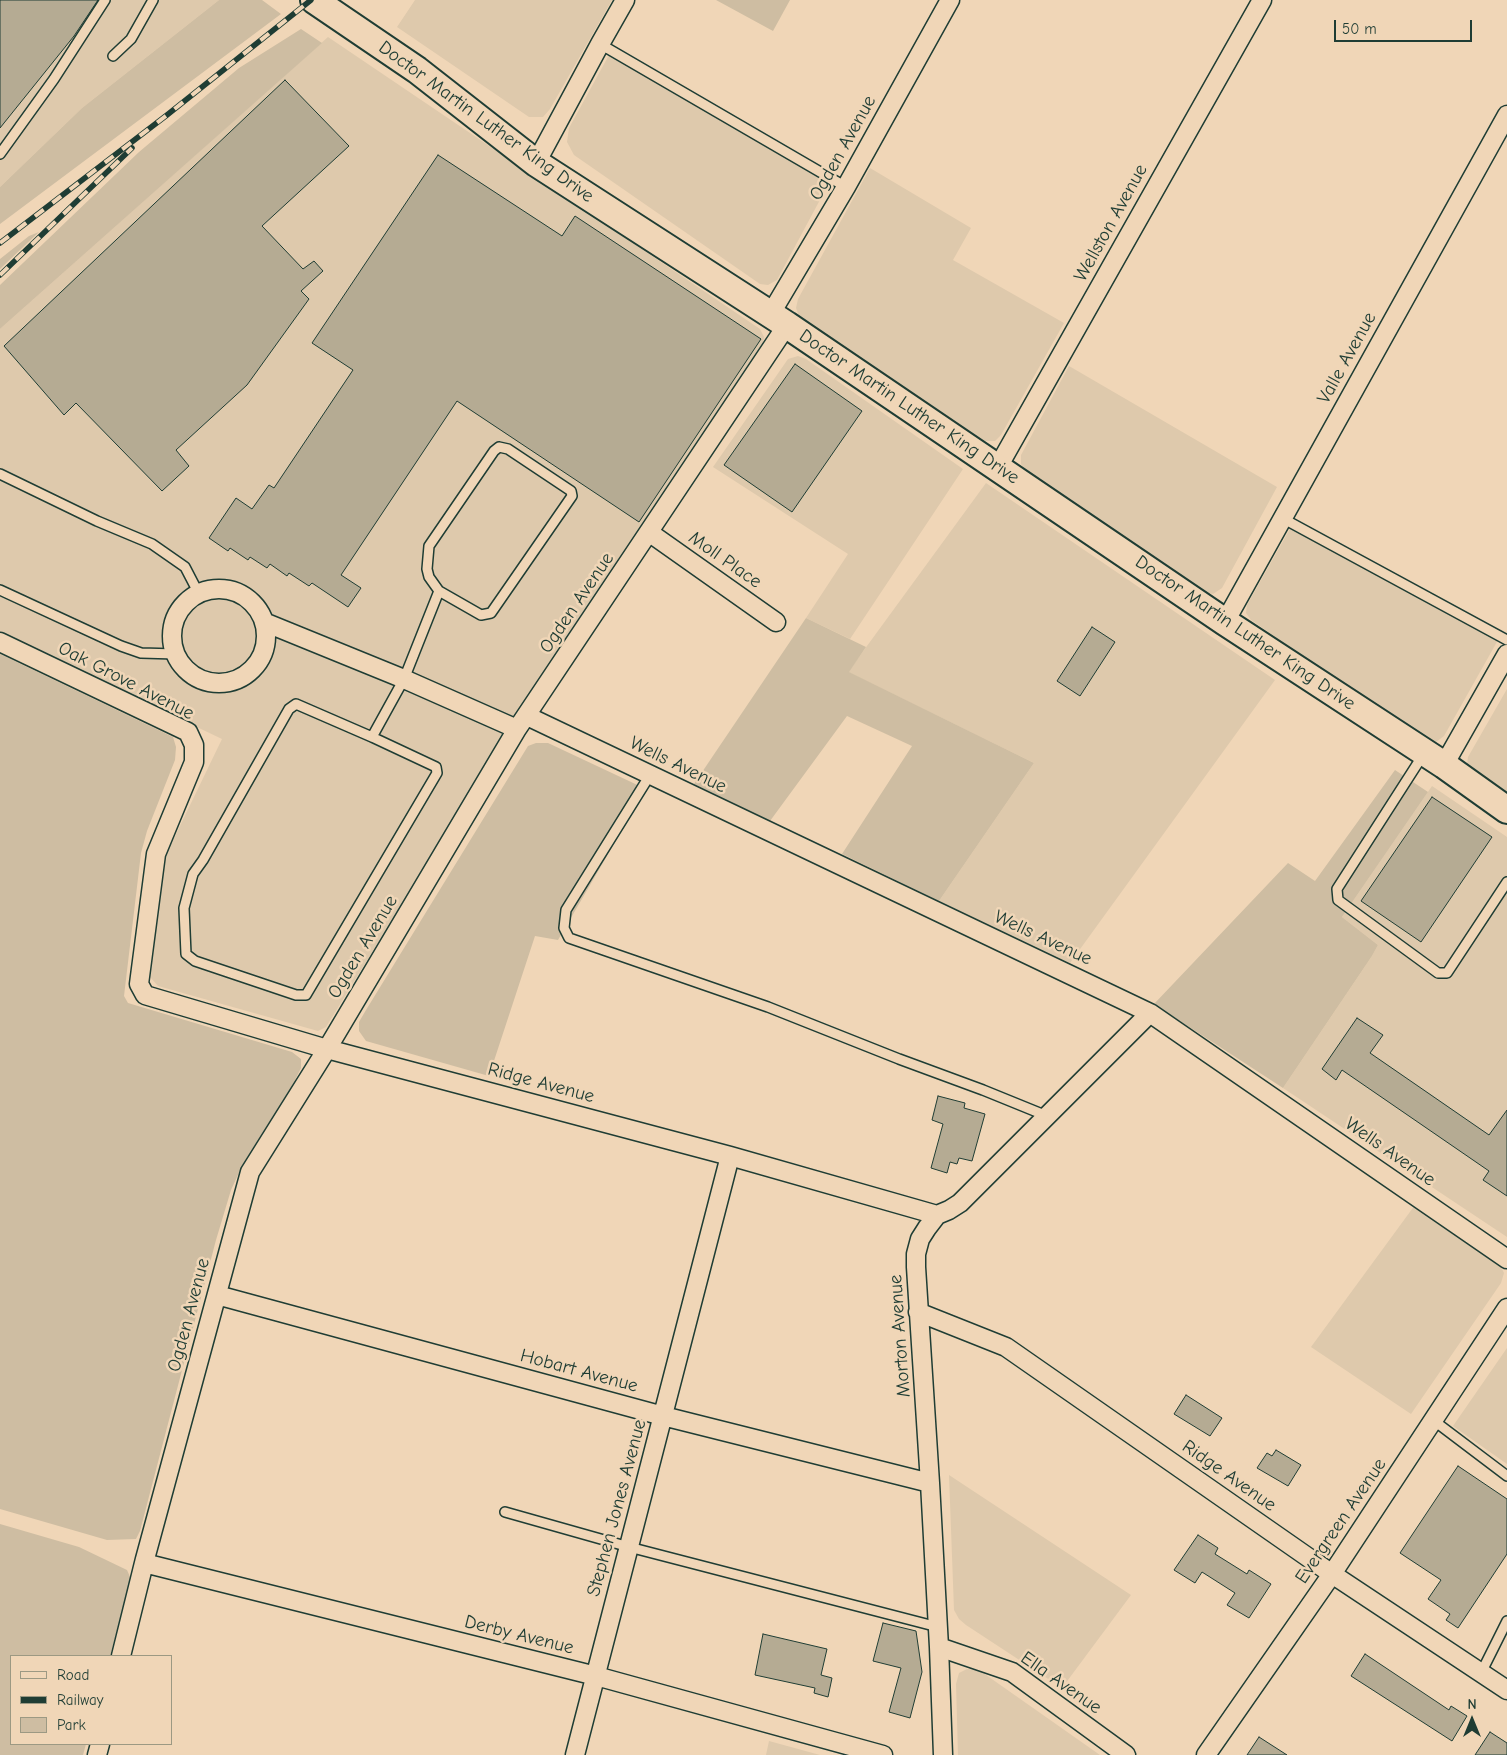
<!DOCTYPE html>
<html>
<head>
<meta charset="utf-8">
<style>
	body { margin:0 }
	#map { position:relative; width:1507px; height:1755px; overflow:hidden; background:#f0d6b7; font-family:"Comic Neue",sans-serif }
	canvas { display:block }
	.legend { position:absolute; left:10px; top:1655px; width:162px; height:90px; box-sizing:border-box; background:#f0d6b7; border:1px solid #9c9983; margin:0; padding:6px 9px; list-style:none; font-size:15px; color:#1f3d34 }
	.legend li { display:flex; align-items:center; gap:10px; height:25px }
	.legend b { width:25px; border:1px solid #9c9983 }
	.north { position:absolute; left:1447px; top:1695px; width:50px; height:50px; -webkit-text-stroke:4px #f0d6b7; paint-order:stroke; rotate:0deg; font-size:14px; font-weight:700; line-height:20px; text-align:center; color:#1f3d34 }
	.north::after { content:''; display:block; margin:auto; width:18px; height:22px; background:#1f3d34; clip-path:polygon(50% 0,100% 100%,50% 72%,0 100%) }
	.scale { position:absolute; left:1334px; top:20px; width:138px; height:22px; box-sizing:border-box; border:2px solid #1f3d34; border-top:0; padding-left:6px; font-size:15px; line-height:18px; white-space:nowrap; color:#1f3d34; -webkit-text-stroke:4px #f0d6b7; paint-order:stroke }
</style>
</head>
<body>
<div id="map">
<canvas width="1507" height="1755"></canvas>
<ul class="legend">
<li><b style="height:6px;background:#f0d6b7"></b>Road</li>
<li><b style="height:6px;background:#1f3d34"></b>Railway</li>
<li><b style="height:14px;background:#cebda2"></b>Park</li>
</ul>
<div class="north">N</div>
<div class="scale">50 m</div>
</div>
<script>
const ctx = document.querySelector('canvas').getContext('2d');
ctx.lineJoin = 'round';
function fill(path, color) { ctx.fillStyle = color; ctx.fill(path, 'evenodd'); }
const toPath = rows => new Path2D(rows.map(r => 'M' + r).join(''));
function trace(path, color, width, dash) { ctx.strokeStyle = color; ctx.lineWidth = width; ctx.lineCap = dash ? 'butt' : 'round'; ctx.setLineDash(dash || []); ctx.stroke(path); }
function drawText(font, color, halo, rows, align = 'center') {
  ctx.font = font + ' "Comic Neue",sans-serif'; ctx.lineWidth = 5; ctx.setLineDash([]); ctx.textBaseline = 'middle'; ctx.strokeStyle = halo; ctx.fillStyle = color; for (const [text, x, y, turn = 0] of rows) {
    ctx.save(); ctx.translate(x, y); ctx.rotate((+turn || 0) * Math.PI / 180); ctx.textAlign = isNaN(turn) ? turn : align; if (halo) ctx.strokeText(text, 0, 0); ctx.fillText(text, 0, 0); ctx.restore();
  }
}
const built = toPath([
	[0,0,219,0,82,108,0,187],
	[415,0,612,0,550,109,543,117,529,117,397,27],
	[328,37,760,329,764,337,762,350,528,699,326,1027,318,1031,158,986,150,977,164,859,222,739,0,633,0,329],
	[609,55,829,183,777,280,768,285,760,284,574,155,567,142,569,128],
	[870,168,971,228,953,260,1064,323,1001,435,995,441,985,441,799,316,796,308,798,299],
	[798,356,806,359,963,469,850,639,806,618,848,554,713,467,788,359],
	[1069,366,1277,487,1222,588,1213,594,1204,592,1025,469,1021,464,1021,455],
	[986,483,1275,680,1070,963,939,901,1034,763,848,672],
	[1291,527,1498,640,1444,736,1436,742,1428,742,1251,620,1246,613,1247,605],
	[1507,689,1507,793,1472,770,1467,765,1468,757],
	[1432,786,1507,837,1507,1237,1283,1088,1372,956,1378,945,1342,917],
	[1415,1205,1499,1263,1504,1273,1501,1283,1411,1414,1311,1347],
	[1507,1348,1507,1464,1453,1426],
	[949,1475,1131,1595,1062,1688,966,1625,959,1619,954,1610],
	[967,1669,979,1670,1100,1755,958,1755,956,1684,959,1673],
	[769,1741,820,1755,766,1755]
]);
const green = toPath([
	[219,0,262,0,281,14,0,224,0,187,82,108],
	[716,0,790,0,773,31],
	[301,29,322,43,0,329,0,285,139,152,239,68],
	[39,232,0,269,0,259,29,236],
	[806,618,866,647,849,672,1034,763,939,901,842,854,912,746,847,716,770,821,694,784],
	[0,654,173,737,176,747,175,760,147,831,141,853,124,996,128,1003,292,1052,301,1059,301,1068,292,1086,243,1164,231,1190,216,1240,140,1531,136,1539,107,1540,0,1509],
	[536,743,548,743,646,789,558,940,535,936,489,1076,366,1041,359,1031,359,1022,366,1010,528,746],
	[1395,770,1428,792,1342,917,1378,945,1372,956,1283,1088,1154,1004,1288,863,1315,881],
	[0,1524,79,1547,127,1570,131,1579,110,1656,11,1656,11,1744,86,1744,83,1755,0,1755]
]);
const building = toPath([
	[0,0,98,0,74,36,0,128,0,0],
	[285,80,349,146,262,226,303,269,314,261,323,271,301,291,309,299,247,385,176,450,189,466,162,491,76,403,64,415,4,346,285,80],
	[438,155,562,236,575,216,761,339,639,522,457,401,341,575,361,588,348,607,312,583,309,586,289,573,287,576,270,564,267,568,250,557,248,560,230,548,228,551,209,538,236,498,252,509,269,485,274,488,353,370,312,343,438,155],
	[795,364,862,411,792,512,724,465,795,364],
	[1092,627,1115,642,1080,696,1057,681,1092,627],
	[1432,797,1492,837,1421,942,1361,901,1432,797],
	[1357,1018,1383,1035,1370,1053,1489,1135,1507,1110,1507,1196,1483,1180,1489,1171,1342,1070,1336,1080,1322,1069,1357,1018],
	[938,1096,965,1103,964,1108,985,1114,972,1161,959,1158,957,1164,950,1162,947,1173,931,1168,943,1124,932,1120,938,1096],
	[1186,1395,1222,1418,1210,1436,1174,1414,1186,1395],
	[1276,1450,1301,1465,1288,1486,1257,1468,1267,1453,1272,1456,1276,1450],
	[1458,1466,1507,1499,1507,1554,1458,1628,1446,1620,1450,1614,1428,1599,1441,1580,1400,1553,1458,1466],
	[1198,1535,1218,1548,1215,1554,1247,1574,1249,1570,1271,1584,1249,1618,1227,1605,1235,1593,1202,1572,1195,1583,1174,1570,1198,1535],
	[883,1623,916,1631,922,1672,910,1718,889,1712,901,1668,873,1661,883,1623],
	[763,1634,827,1649,821,1675,832,1678,828,1697,814,1693,815,1688,755,1675,763,1634],
	[1365,1654,1449,1710,1451,1706,1467,1716,1452,1741,1351,1676,1365,1654],
	[1490,1732,1507,1743,1507,1755,1475,1755,1490,1732],
	[1259,1737,1287,1755,1247,1755,1259,1737]
]);
const lane = toPath([
	[600,44,846,187],
	[113,56,131,39,153,0],
	[0,154,54,79,105,0],
	[499,447,508,449,571,491,572,496,491,613,481,615,439,591,429,577,427,569,429,546,494,451,499,447],
	[0,474,97,521,152,544,185,567,199,594],
	[1282,518,1507,640],
	[0,590,121,646,141,653,176,654],
	[372,737,436,767,437,773,306,995,296,995,195,961,186,954,184,908,193,874,203,860,289,709,296,704,372,737,404,679,439,591],
	[1423,755,1337,889,1338,900,1438,973,1447,973,1507,882],
	[650,775,566,910,564,928,569,938,768,1007,899,1059,983,1090,1047,1116],
	[1433,1420,1507,1476],
	[505,1512,629,1547,938,1627],
	[1481,1673,1507,1621]
]);
const street = toPath([
	[536,163,600,44,625,0],
	[770,315,846,187,950,0],
	[998,467,1262,0],
	[650,533,776,622],
	'172 636a47 47 0 1 1 94 0a47 47 0 1 1-94 0Z',
	[264,622,404,679,517,729],
	[1225,622,1507,115],
	[0,642,188,732,194,745,194,762,156,854,139,984,145,995,327,1049,730,1156,937,1215],
	[527,716,1150,1013,1507,1259],
	[1444,765,1507,654],
	[217,1295,663,1416,930,1483],
	[918,1312,1006,1347,1332,1574,1507,1690],
	[144,1563,596,1676,883,1755],
	[939,1647,1012,1672,1126,1755],
	[121,1656,145,1559,250,1172,327,1049,517,729,787,325],
	[97,1755,100,1744],
	[575,1755,730,1156],
	[943,1755,939,1647,930,1483,916,1267,916,1254,920,1239,927,1228,937,1215,949,1210,960,1203,1150,1013],
	[1206,1755,1332,1574,1507,1308]
]);
const primary = toPath([
	[314,0,417,70,536,163,787,325,1225,622,1444,765,1507,810]
]);
const rail = toPath([
	[0,243,167,115,311,0],
	[0,275,132,148]
]);
const streetNames = [
	["Doctor Martin Luther King Drive",486,122,36],
	["Ogden Avenue",843,148,-61],
	["Wellston Avenue",1111,223,-61],
	["Valle Avenue",1347,358,-61],
	["Doctor Martin Luther King Drive",909,407,34],
	["Moll Place",725,560,35],
	["Ogden Avenue",577,603,-56],
	["Doctor Martin Luther King Drive",1245,633,34],
	["Oak Grove Avenue",126,681,27],
	["Wells Avenue",678,765,26],
	["Wells Avenue",1043,938,25],
	["Ogden Avenue",363,947,-59],
	["Ridge Avenue",541,1083,15],
	["Wells Avenue",1390,1152,35],
	["Ogden Avenue",189,1315,-75],
	["Morton Avenue",900,1336,-94],
	["Hobart Avenue",579,1371,15],
	["Ridge Avenue",1229,1476,35],
	["Stephen Jones Avenue",617,1508,-75],
	["Evergreen Avenue",1341,1521,-56],
	["Derby Avenue",519,1635,14],
	["Ella Avenue",1061,1683,35]
];
fill(built, '#dec9ac');
fill(green, '#cebda2');
fill(building, '#b5ab93');
trace(building, '#1f3d34', 1);
trace(lane, '#1f3d34', 12);
trace(street, '#1f3d34', 21);
trace(primary, '#1f3d34', 30);
trace(lane, '#f0d6b7', 9);
trace(street, '#f0d6b7', 18);
trace(primary, '#f0d6b7', 26);
trace(rail, '#1f3d34', 5.5);
trace(rail, '#f0d6b7', 4, [11]);
drawText('19px', '#1f3d34', '#f0d6b7', streetNames);
</script>
</body>
</html>
